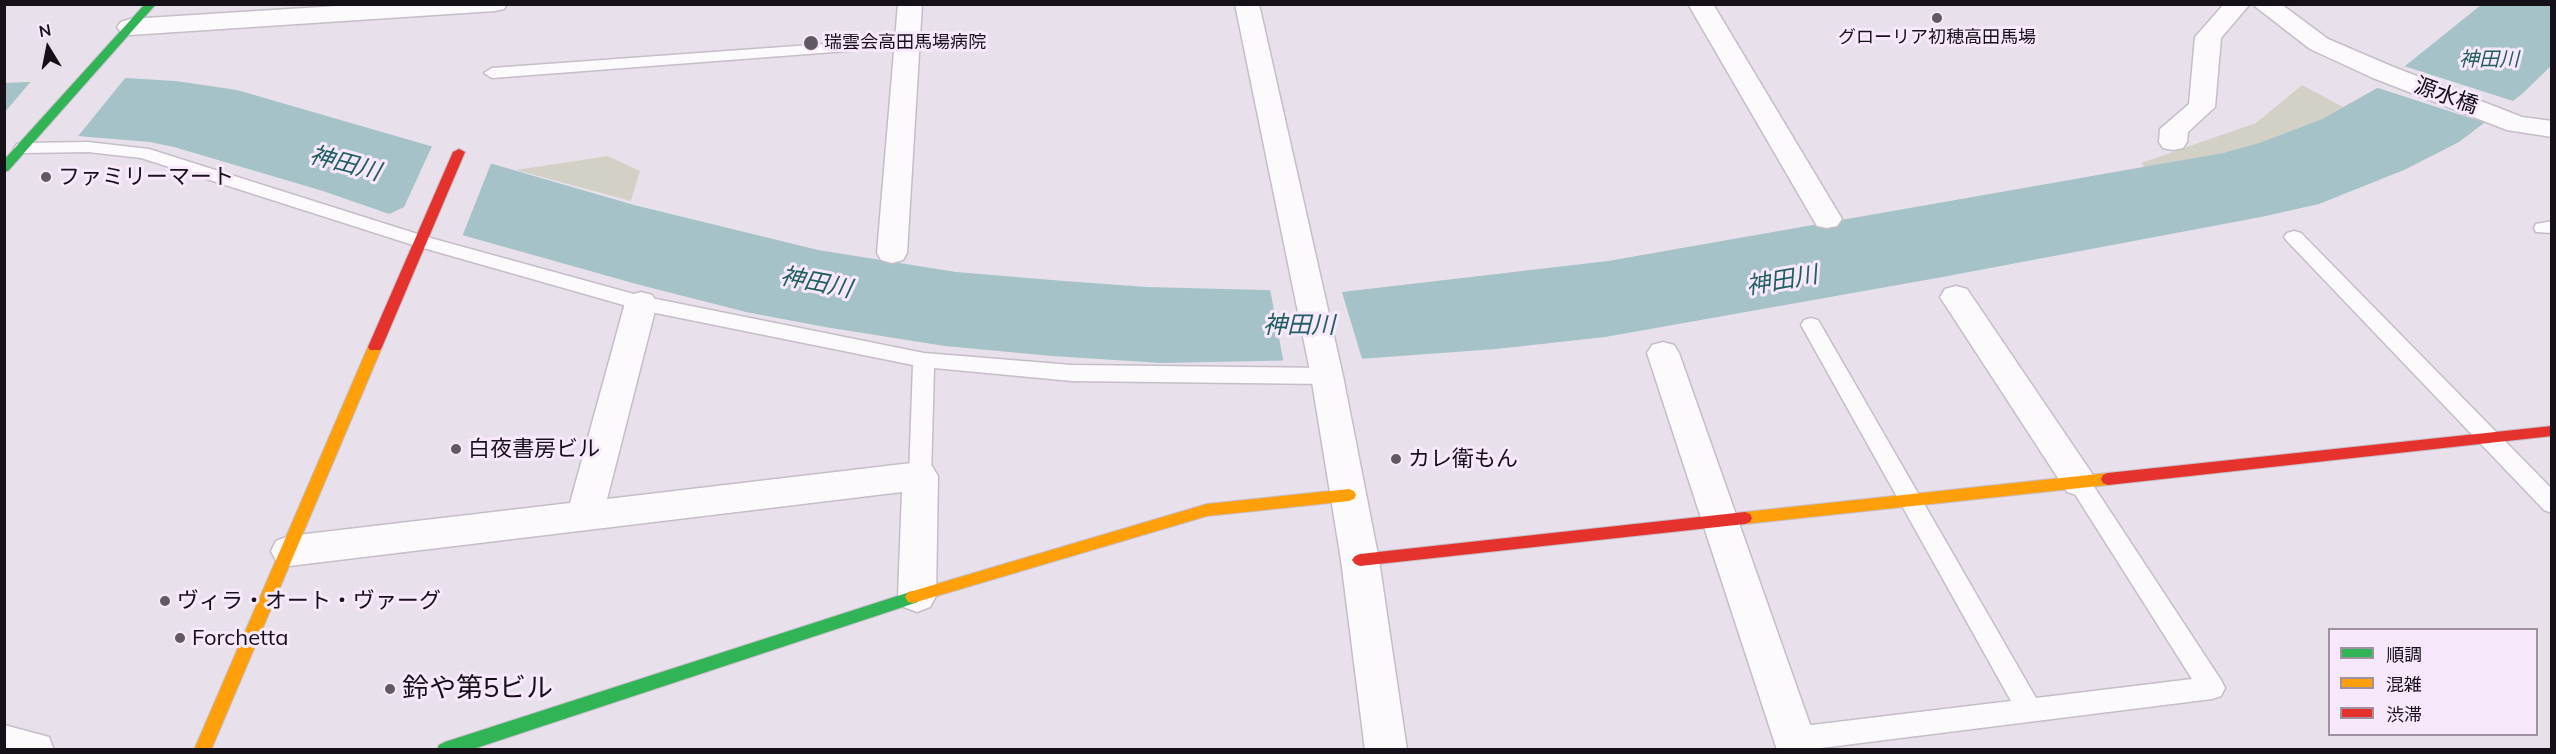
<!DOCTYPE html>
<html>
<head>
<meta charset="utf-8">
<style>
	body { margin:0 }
	#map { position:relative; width:2556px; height:754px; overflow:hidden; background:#e8e0ea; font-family:Mulish,"Noto Sans JP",sans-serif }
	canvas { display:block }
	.frame { position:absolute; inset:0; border:6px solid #161118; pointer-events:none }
	.legend { position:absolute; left:2328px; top:628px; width:210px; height:108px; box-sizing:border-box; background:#f8e8fc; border:2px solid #9e92a1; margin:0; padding:8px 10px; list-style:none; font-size:18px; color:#161118 }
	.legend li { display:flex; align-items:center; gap:12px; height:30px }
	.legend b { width:30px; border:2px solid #9e92a1 }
	.north { position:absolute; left:18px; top:18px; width:60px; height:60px; -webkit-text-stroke:4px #f8e8fc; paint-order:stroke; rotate:350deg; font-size:16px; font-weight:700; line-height:24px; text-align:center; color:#161118 }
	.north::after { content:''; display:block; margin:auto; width:21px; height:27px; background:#161118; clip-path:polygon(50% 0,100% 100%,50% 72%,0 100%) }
</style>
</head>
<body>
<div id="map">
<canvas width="2556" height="754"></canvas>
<div class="frame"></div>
<ul class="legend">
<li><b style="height:8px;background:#30b455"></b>順調</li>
<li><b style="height:8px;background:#ff9f0a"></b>混雑</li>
<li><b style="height:8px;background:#e5322d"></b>渋滞</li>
</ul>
<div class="north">N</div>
</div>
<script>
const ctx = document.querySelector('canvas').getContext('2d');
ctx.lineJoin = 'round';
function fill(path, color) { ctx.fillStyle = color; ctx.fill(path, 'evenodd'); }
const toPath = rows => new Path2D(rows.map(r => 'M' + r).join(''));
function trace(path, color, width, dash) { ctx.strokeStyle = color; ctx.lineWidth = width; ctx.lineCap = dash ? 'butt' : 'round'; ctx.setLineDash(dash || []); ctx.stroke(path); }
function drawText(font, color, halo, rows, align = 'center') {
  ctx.font = font + ' Mulish,"Noto Sans JP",sans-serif'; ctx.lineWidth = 6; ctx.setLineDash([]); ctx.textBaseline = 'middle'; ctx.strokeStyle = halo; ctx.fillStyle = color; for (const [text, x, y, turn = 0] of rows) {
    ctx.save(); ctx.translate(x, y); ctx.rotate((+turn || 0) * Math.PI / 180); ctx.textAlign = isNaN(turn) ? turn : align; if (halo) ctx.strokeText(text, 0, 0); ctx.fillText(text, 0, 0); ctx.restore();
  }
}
const green = toPath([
	[2302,85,2343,107,2322,119,2259,143,2223,153,2145,168,2141,163,2256,123],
	[608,156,640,171,631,201,516,170]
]);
const water = toPath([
	[2481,5,2551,5,2551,66,2522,94,2459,142,2404,170,2319,204,2261,217,1937,278,1605,337,1496,349,1359,359,1162,363,1052,356,945,346,825,327,746,312,640,285,398,217,323,191,174,147,150,142,5,130,5,83,125,78,176,81,237,90,634,205,818,250,956,272,1064,281,1147,287,1342,292,1608,261,2223,153,2259,143,2322,119,2379,87]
]);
const pier = toPath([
	[2404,66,2516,102,2489,124,2375,87],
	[126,77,75,140,4,133,5,112,33,79],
	[433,144,492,161,462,237,385,216,404,207],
	[1301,288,1341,289,1363,362,1284,365,1270,289]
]);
const lane = toPath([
	[907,38,915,43,913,46,492,78,484,73,492,68,907,38],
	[88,142,149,149,427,237,641,296,924,353,1072,365,1327,368,1334,371,1337,376,1334,381,1327,384,1072,381,934,368,931,476,928,482,920,485,912,482,909,476,913,365,641,310,413,245,141,158,88,152,23,153,17,152,14,148,17,144,23,143,88,142],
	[2552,221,2552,233,2536,232,2534,228,2536,224,2552,221],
	[2294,231,2301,233,2552,489,2552,513,2544,510,2287,241,2284,237,2287,233,2294,231],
	[1811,318,1818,320,1821,325,2036,698,2192,679,2071,488,2068,482,2071,476,2079,473,2087,476,2221,680,2225,688,2221,696,2212,699,1805,750,1786,747,1782,739,1786,731,1795,727,2011,701,1801,325,1804,320,1811,318]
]);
const street = toPath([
	[369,4,507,4,504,9,495,11,130,35,121,32,117,27,121,22,130,19,369,4],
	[898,4,922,4,907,253,903,260,892,263,881,260,877,253,898,4],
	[1235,4,1259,4,1343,376,1379,560,1407,750,1365,750,1341,560,1311,376,1235,4],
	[1688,4,1713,4,1842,219,1837,226,1827,228,1817,226,1688,4],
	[2224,4,2250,4,2221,38,2215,107,2188,132,2187,142,2183,148,2173,150,2163,148,2159,142,2160,129,2189,104,2195,37,2224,4],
	[2252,4,2281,4,2328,39,2391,66,2522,117,2552,121,2552,137,2507,130,2373,78,2310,49,2252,4],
	[1956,286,1967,289,2091,472,2097,482,2091,492,2079,496,2067,492,1940,297,1945,289,1956,286],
	[641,292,652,295,657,303,607,499,920,462,932,466,938,476,936,596,930,607,917,612,904,607,898,596,902,492,289,566,276,561,271,551,276,541,289,536,570,503,625,303,630,295,641,292],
	[1663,342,1674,345,1679,353,1819,750,1777,750,1647,353,1652,345,1663,342],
	[4,725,49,737,54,750,4,750,4,725]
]);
const fast = toPath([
	[145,4,156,4,8,171,4,171,4,160,145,4],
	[913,591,918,592,921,597,918,602,470,750,437,750,439,745,445,742,913,591]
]);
const slow = toPath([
	[375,342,382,347,211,750,194,750,368,347,375,342],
	[2108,473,2113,475,2115,479,2113,483,2108,485,1745,524,1740,522,1738,518,1740,514,1745,512,2108,473],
	[1349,489,1354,491,1356,495,1354,499,1349,501,1207,516,913,603,908,602,905,597,908,592,913,591,1207,504,1349,489]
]);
const jam = toPath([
	[459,149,465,152,382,347,380,350,370,350,368,347,453,152,459,149],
	[2552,426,2552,436,2108,485,2103,483,2101,479,2103,475,2108,473,2552,426],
	[1745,512,1750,514,1752,518,1750,522,1745,524,1360,566,1355,564,1352,560,1355,556,1360,554,1745,512]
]);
const markers = [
	[1937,18,6,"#605962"],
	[811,43,8,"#605962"],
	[46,177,6,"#605962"],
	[456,449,6,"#605962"],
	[1396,459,6,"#605962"],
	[165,601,6,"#605962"],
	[180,638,6,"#605962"],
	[390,689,6,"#605962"]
];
const farPoinames = [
	["グローリア初穂高田馬場",1937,38],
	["瑞雲会高田馬場病院",824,43,"left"]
];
const farWaternames = [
	["神田川",2489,60]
];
const streetNames = [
	["源水橋",2446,96,20]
];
const poiNames = [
	["ファミリーマート",58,177],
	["白夜書房ビル",468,449],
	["カレ衛もん",1408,459],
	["ヴィラ・オート・ヴァーグ",177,601],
	["Forchetta",192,638]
];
const waterNames = [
	["神田川",345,164,15],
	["神田川",1782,281,-10],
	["神田川",816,283,11],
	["神田川",1299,326]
];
const nearPoinames = [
	["鈴や第5ビル",402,689]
];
fill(green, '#d3d1c5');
fill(water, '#a4c2c8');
fill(pier, '#e8e0ea');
trace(lane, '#c5bec7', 3);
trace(street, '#c5bec7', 3);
trace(fast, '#c5bec7', 2);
trace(slow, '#c5bec7', 2);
trace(jam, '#c5bec7', 2);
fill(lane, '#fcfafc');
fill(street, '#fcfafc');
fill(fast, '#30b455');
fill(slow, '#ff9f0a');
fill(jam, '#e5322d');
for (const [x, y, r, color] of markers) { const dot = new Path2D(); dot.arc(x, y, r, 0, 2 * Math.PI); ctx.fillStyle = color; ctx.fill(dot); trace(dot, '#f8e8fc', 2); }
drawText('18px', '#161118', '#f8e8fc', farPoinames);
drawText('italic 20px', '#1f5e63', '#f8e8fc', farWaternames);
drawText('22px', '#161118', '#f8e8fc', streetNames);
drawText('22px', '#161118', '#f8e8fc', poiNames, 'left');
drawText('italic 24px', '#1f5e63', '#f8e8fc', waterNames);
drawText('27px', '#161118', '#f8e8fc', nearPoinames, 'left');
</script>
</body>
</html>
